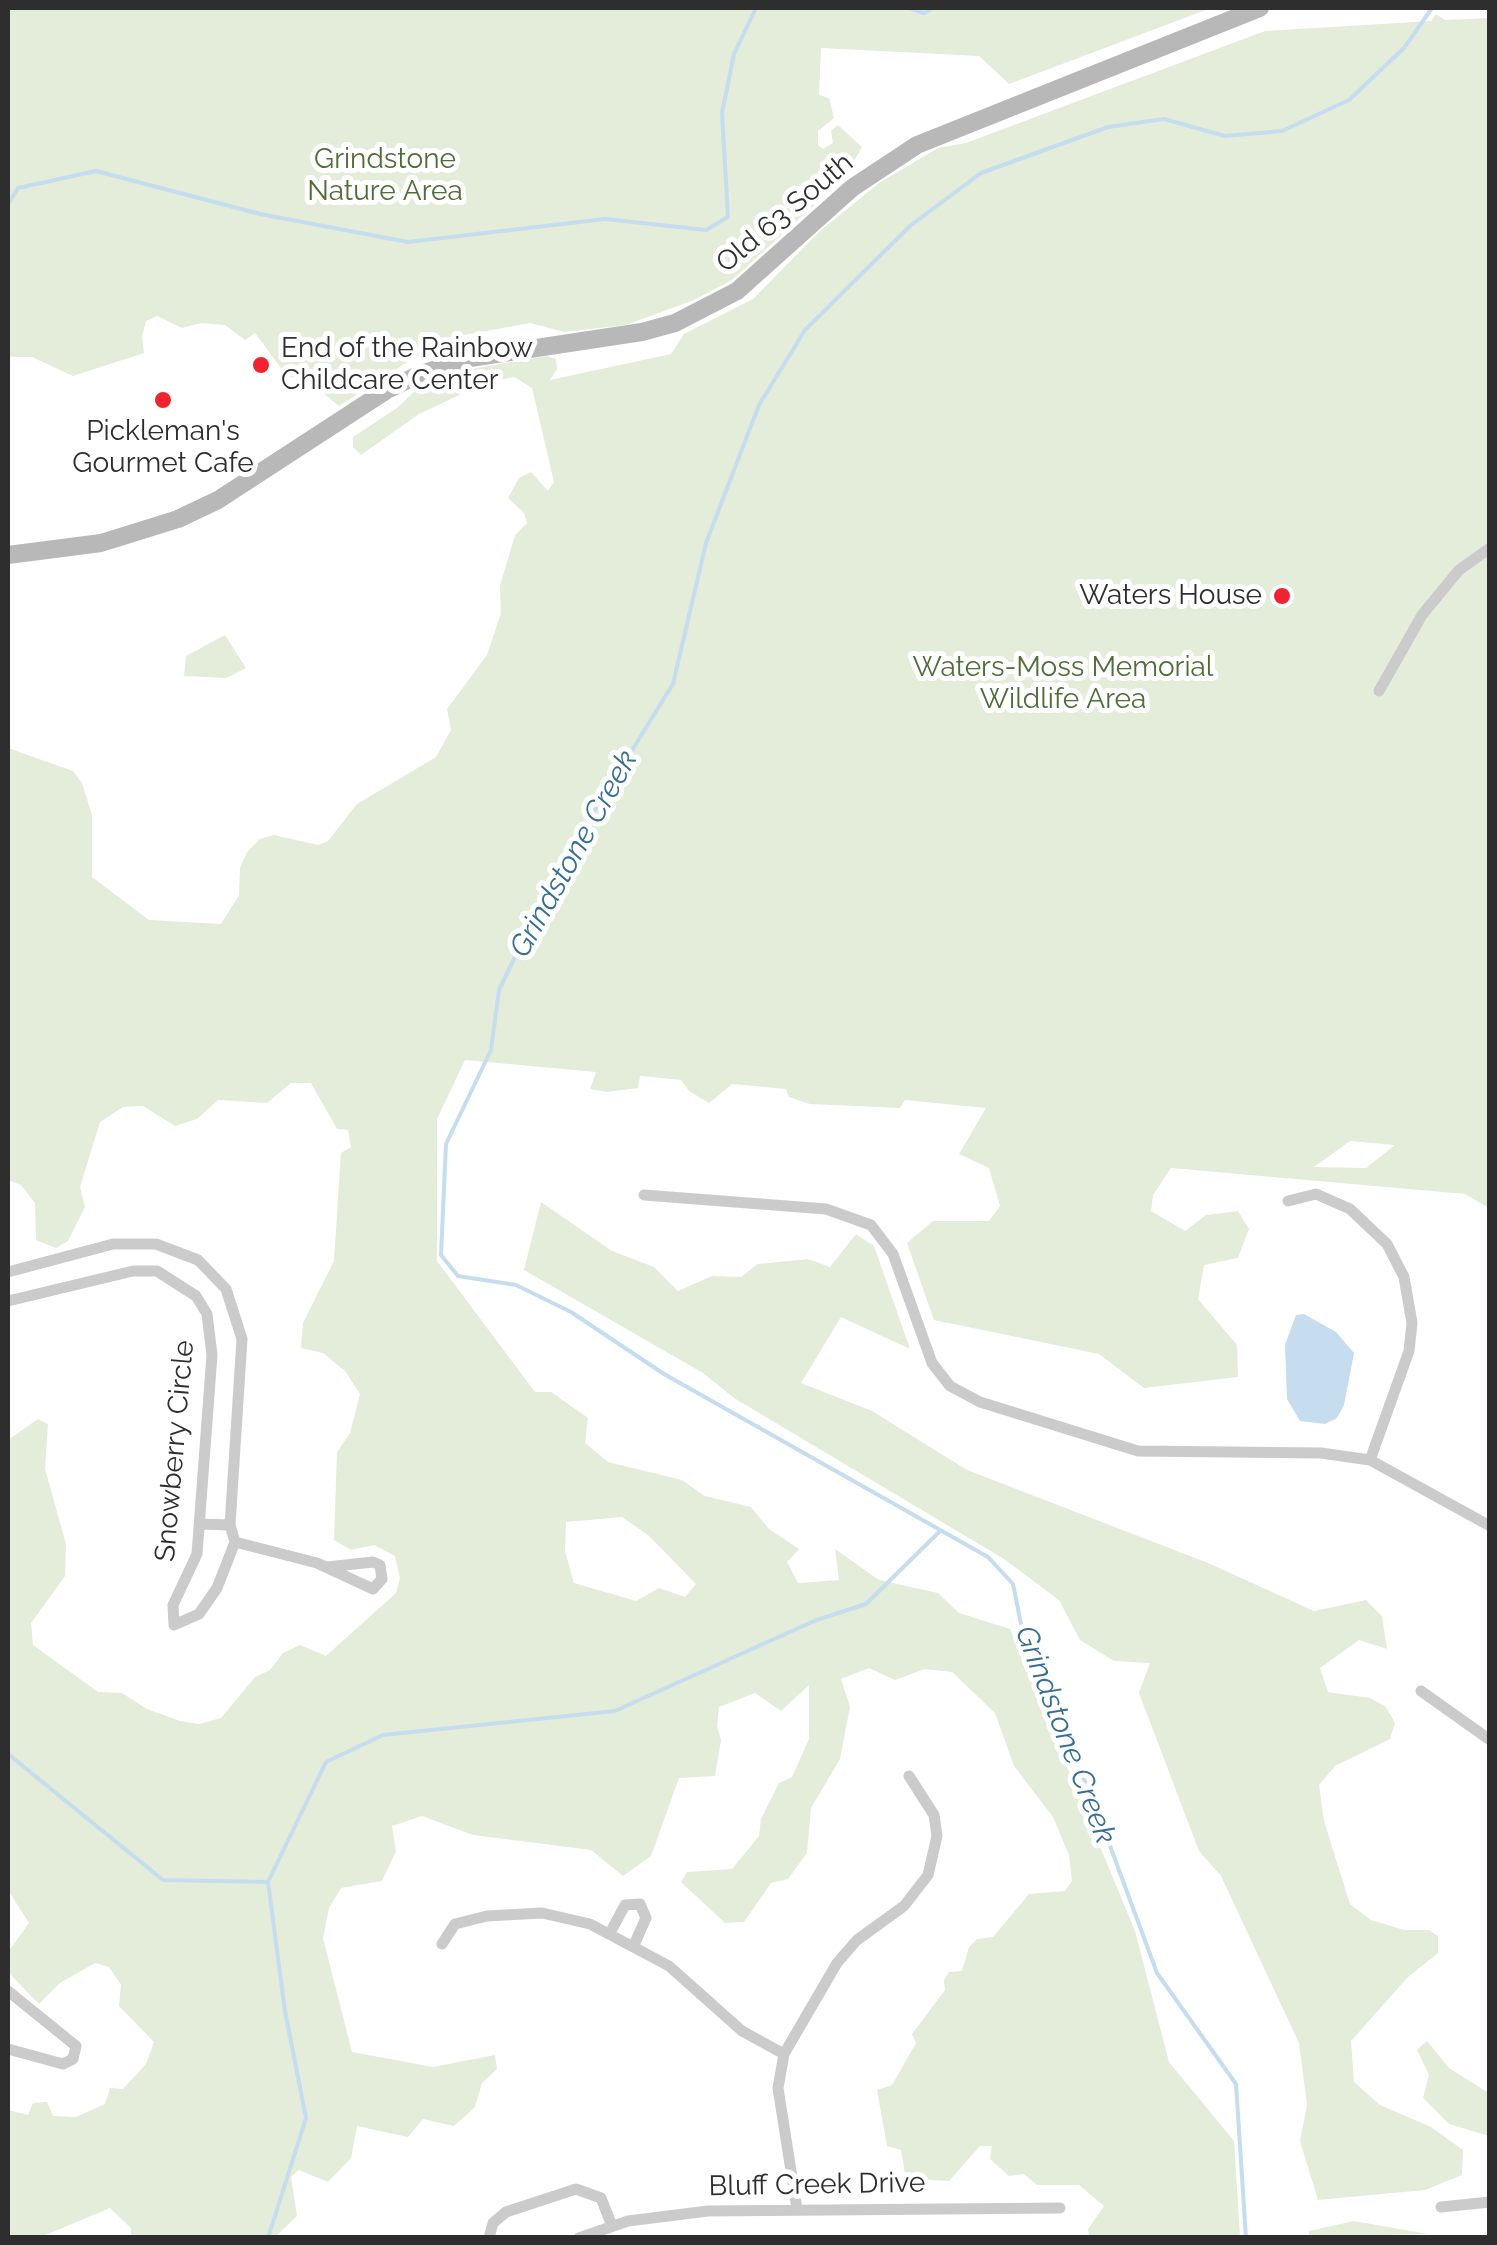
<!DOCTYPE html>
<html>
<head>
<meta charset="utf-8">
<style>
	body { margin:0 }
	#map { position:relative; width:1497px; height:2245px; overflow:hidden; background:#fff; font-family:Raleway,sans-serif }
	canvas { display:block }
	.frame { position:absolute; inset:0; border:10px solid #2e2e2e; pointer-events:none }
</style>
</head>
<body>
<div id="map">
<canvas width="1497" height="2245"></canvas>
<div class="frame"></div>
</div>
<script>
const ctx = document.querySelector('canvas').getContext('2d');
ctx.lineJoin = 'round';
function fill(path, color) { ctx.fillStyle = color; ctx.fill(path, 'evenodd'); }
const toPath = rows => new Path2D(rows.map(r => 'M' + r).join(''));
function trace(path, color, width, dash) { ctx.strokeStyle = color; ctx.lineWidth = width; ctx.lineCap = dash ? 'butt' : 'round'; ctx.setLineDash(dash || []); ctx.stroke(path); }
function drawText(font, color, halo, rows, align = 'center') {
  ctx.font = font + ' Raleway,sans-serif'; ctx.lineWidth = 10; ctx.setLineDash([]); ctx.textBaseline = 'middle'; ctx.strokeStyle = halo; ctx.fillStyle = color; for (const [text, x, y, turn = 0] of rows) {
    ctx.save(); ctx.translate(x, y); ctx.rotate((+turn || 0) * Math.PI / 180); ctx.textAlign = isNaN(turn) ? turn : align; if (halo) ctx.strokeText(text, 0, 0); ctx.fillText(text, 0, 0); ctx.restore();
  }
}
const green = toPath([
	[8,8,1211,8,1009,84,979,56,821,48,819,95,829,98,834,118,818,131,818,145,823,149,833,143,831,131,838,125,862,147,845,177,732,280,694,300,626,325,564,332,530,323,443,339,339,406,308,381,287,376,255,333,245,340,225,325,201,323,182,328,157,316,146,321,142,336,144,353,73,376,32,357,8,357],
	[1436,14,1445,20,1489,18,1489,1208,1465,1194,1171,1168,1153,1195,1151,1211,1185,1231,1206,1215,1238,1211,1249,1229,1238,1258,1204,1265,1198,1299,1237,1345,1238,1377,1144,1388,1099,1354,934,1320,907,1243,933,1221,989,1221,1000,1206,989,1168,959,1154,986,1108,905,1100,900,1108,810,1104,789,1097,786,1089,732,1084,709,1103,689,1091,681,1080,640,1076,638,1088,607,1092,590,1089,596,1072,465,1060,437,1119,437,1261,535,1392,551,1392,588,1418,585,1443,608,1462,682,1480,705,1496,751,1507,769,1529,799,1549,787,1562,798,1583,839,1580,835,1549,879,1580,938,1593,959,1613,1010,1629,1135,1931,1169,2062,1234,2141,1240,2237,1089,2237,1088,2229,1104,2206,1079,2185,1037,2185,1024,2174,1009,2176,990,2159,992,2146,980,2146,949,2181,913,2179,905,2174,901,2150,887,2146,877,2090,892,2085,916,2043,912,2034,945,1990,944,1980,949,1972,962,1971,969,1947,977,1939,993,1937,1029,1894,1065,1891,1072,1881,1069,1855,1053,1817,1014,1766,995,1713,952,1672,925,1669,895,1680,869,1668,841,1679,850,1707,840,1759,811,1808,807,1853,788,1879,771,1883,744,1922,725,1923,681,1882,687,1872,732,1869,759,1836,761,1819,779,1783,792,1777,809,1739,809,1685,781,1711,755,1693,719,1707,717,1726,721,1740,715,1776,679,1778,651,1856,623,1876,591,1850,473,1835,422,1816,392,1826,396,1851,382,1881,341,1888,329,1908,323,1938,352,2052,433,2067,495,2055,497,2069,482,2083,475,2107,454,2126,423,2119,408,2137,357,2126,351,2158,328,2182,299,2170,291,2177,297,2216,275,2237,131,2237,131,2228,110,2208,41,2237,8,2237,8,2110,28,2115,33,2103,47,2102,53,2116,76,2117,105,2104,110,2088,123,2089,146,2064,154,2042,119,2006,121,1985,109,1967,95,1963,60,1983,39,2004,8,1972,8,1952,29,1923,8,1890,8,1440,38,1419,48,1424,45,1469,66,1544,65,1576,31,1623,33,1645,98,1692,122,1693,147,1709,180,1721,199,1724,221,1718,255,1677,270,1670,283,1653,300,1645,326,1656,396,1593,400,1578,395,1556,374,1545,351,1550,334,1540,337,1452,350,1433,360,1394,345,1371,323,1353,301,1348,303,1323,334,1261,341,1153,351,1147,348,1130,337,1129,311,1083,291,1083,267,1103,218,1100,197,1119,175,1126,143,1106,123,1107,100,1122,80,1187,85,1207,68,1241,56,1248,36,1240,35,1203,21,1185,8,1180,8,748,73,771,82,783,92,815,92,877,149,920,221,924,239,895,240,868,247,852,260,839,274,835,318,845,328,841,357,804,436,757,451,730,447,709,487,655,501,613,500,586,515,535,527,523,524,513,508,498,519,478,531,472,548,491,554,482,532,388,514,377,485,383,419,414,361,455,353,447,353,437,397,408,419,387,477,368,547,356,556,359,557,369,550,380,671,354,684,334,753,299,820,231,879,183,938,148,966,143,1265,31,1431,21],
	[1350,1141,1394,1145,1395,1145,1366,1168,1314,1167],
	[622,1517,648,1535,696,1584,685,1597,659,1588,636,1601,574,1583,565,1551,566,1522],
	[225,635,246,668,226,678,184,676,186,656],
	[541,1202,612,1251,654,1267,678,1291,712,1276,741,1277,758,1264,808,1259,830,1267,856,1234,874,1246,910,1349,841,1317,801,1383,872,1411,967,1470,1208,1563,1314,1611,1366,1600,1382,1616,1387,1649,1359,1640,1320,1668,1328,1692,1370,1698,1386,1707,1395,1723,1390,1739,1335,1766,1319,1785,1324,1821,1350,1904,1371,1920,1404,1930,1429,1930,1438,1936,1438,1953,1408,1977,1351,2041,1354,2082,1380,2105,1431,2127,1463,2150,1462,2175,1425,2190,1318,2200,1300,2141,1307,2105,1299,2043,1221,1876,1199,1851,1139,1693,1150,1663,1114,1661,1080,1640,1059,1600,1004,1559,734,1398,703,1373,524,1270],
	[1427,2041,1449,2068,1489,2093,1489,2136,1449,2124,1423,2098,1429,2075,1417,2050],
	[1354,2221,1428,2234,1309,2237,1309,2231]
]);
const water = toPath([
	[1304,1314,1336,1332,1354,1353,1344,1405,1337,1418,1325,1424,1300,1421,1287,1399,1285,1345,1296,1315]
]);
const stream = toPath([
	[909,8,924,13,933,8],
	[8,204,18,188,96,171,260,214,408,242,605,219,706,230,728,217,722,113,734,54,756,8],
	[8,1754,163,1880,268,1882,326,1762,383,1735,615,1711,814,1621,866,1604,939,1532],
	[268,1882,285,2011,306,2118,268,2238],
	[1246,2238,1236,2084,1157,1973,1099,1816,1022,1629,1013,1584,988,1557,664,1374,571,1312,516,1285,458,1276,441,1255,446,1144,491,1050,499,990,555,875,673,684,706,543,759,405,805,330,910,226,981,173,1108,127,1164,119,1225,136,1282,131,1349,100,1404,48,1432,8]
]);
const minor = toPath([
	[1379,691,1422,615,1459,570,1490,548],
	[644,1195,826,1209,871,1225,893,1254,932,1363,950,1386,980,1402,1138,1451,1321,1453,1370,1460,1490,1526],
	[1288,1201,1316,1194,1350,1209,1387,1244,1404,1277,1412,1323,1409,1351,1370,1460],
	[8,1272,113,1244,156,1244,198,1260,226,1289,242,1339,230,1525,235,1542,217,1588,199,1614,174,1625,173,1605,197,1554,212,1355,207,1314,196,1296,157,1271,133,1271,8,1301],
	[200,1524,230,1525],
	[235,1542,317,1563,373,1589,382,1579,380,1565,373,1562,327,1567],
	[1421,1691,1490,1740],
	[610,1933,625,1905,640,1904,646,1918,634,1945],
	[442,1944,455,1924,487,1916,542,1913,590,1924,669,1966,742,2031,784,2054],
	[8,1991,76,2046,73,2059,63,2064,8,2049],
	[1441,2207,1490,2202],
	[797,2209,778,2088,784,2054,837,1963,857,1940,904,1906,928,1875,937,1836,934,1815,909,1776],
	[489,2238,493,2223,506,2212,576,2189,601,2198,612,2226],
	[579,2238,628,2221,708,2211,1060,2208]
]);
const secondary = toPath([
	[8,555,101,543,178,519,218,500,387,390,418,375,470,358,642,332,675,323,737,291,852,188,917,145,1260,8]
]);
const markers = [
	[261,365,10,"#f0242f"],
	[163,400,10,"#f0242f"],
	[1282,596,10,"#f0242f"]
];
const parkNames = [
	["Grindstone",385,160],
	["Nature Area",385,192],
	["Waters-Moss Memorial",1063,668],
	["Wildlife Area",1063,700]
];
const streetNames = [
	["Old 63 South",785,213,-40],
	["Snowberry Circle",175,1451,-85],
	["Bluff Creek Drive",817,2185,-1]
];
const poiNames = [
	["End of the Rainbow",281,349],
	["Childcare Center",281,381],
	["Pickleman's",163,432,"center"],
	["Gourmet Cafe",163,464,"center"],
	["Waters House",1262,596,"right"]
];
const waterNames = [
	["Grindstone Creek",574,854,-61],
	["Grindstone Creek",1065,1735,69]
];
fill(green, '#e4ecda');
fill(water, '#c5ddee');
trace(stream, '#c5ddee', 4);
trace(minor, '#cbcbcb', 11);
trace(secondary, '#b8b8b8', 18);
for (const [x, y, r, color] of markers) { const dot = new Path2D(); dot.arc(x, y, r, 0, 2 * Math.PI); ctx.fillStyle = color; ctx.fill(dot); trace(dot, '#fff', 4); }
drawText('28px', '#506c38', '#fff', parkNames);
drawText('28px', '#2e2e2e', '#fff', streetNames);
drawText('28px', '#2e2e2e', '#fff', poiNames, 'left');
drawText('italic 30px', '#376e95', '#fff', waterNames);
</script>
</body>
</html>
